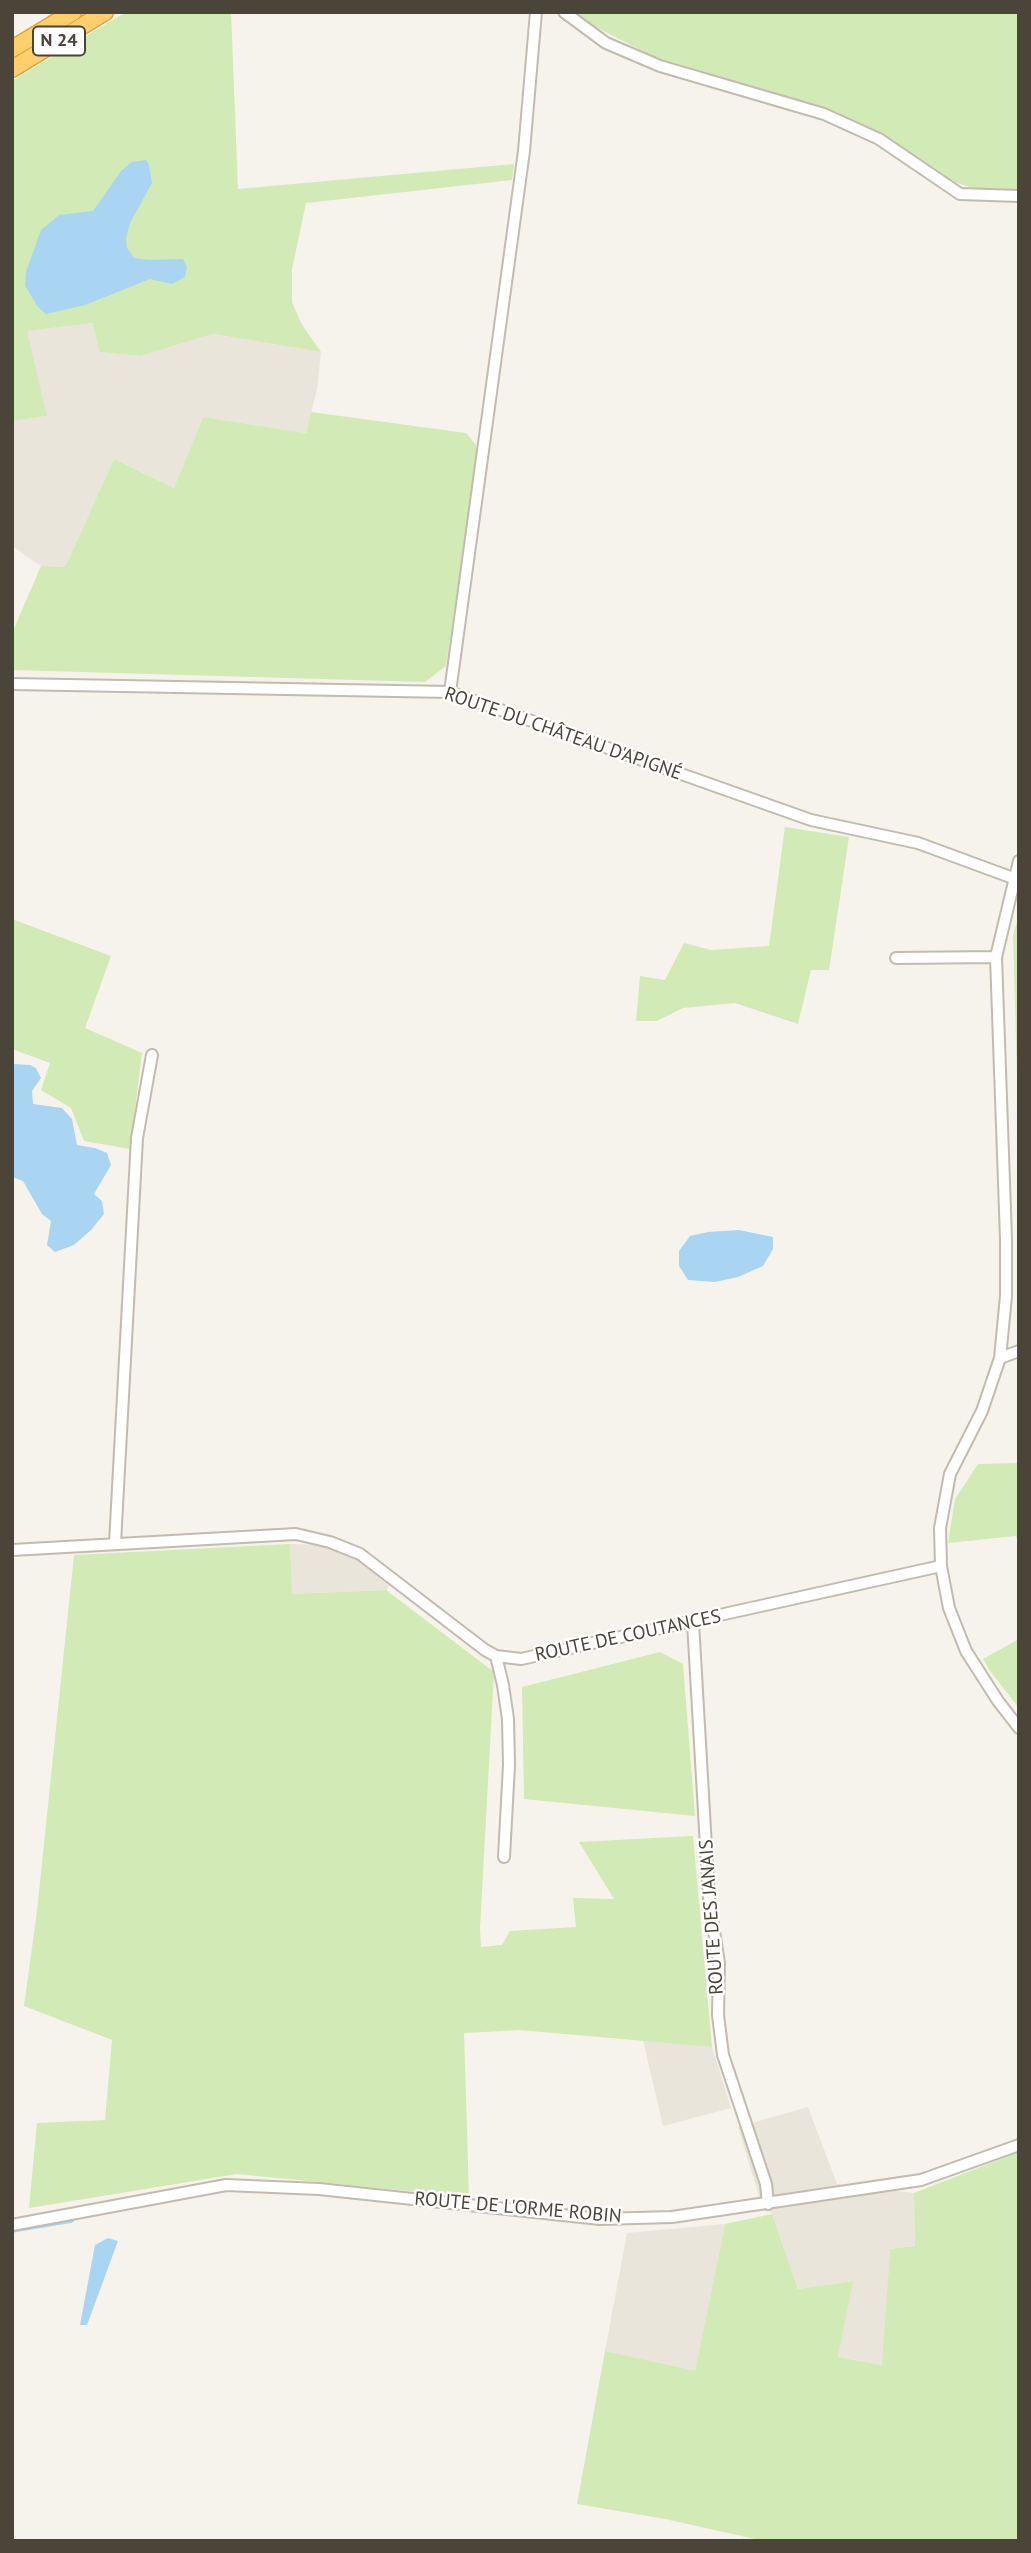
<!DOCTYPE html>
<html>
<head>
<meta charset="utf-8">
<style>
	body { margin:0 }
	#map { position:relative; width:1031px; height:2553px; overflow:hidden; background:#f6f3ec; font-family:"PT Sans",sans-serif }
	canvas { display:block }
	.frame { position:absolute; inset:0; border:14px solid #4b4439; pointer-events:none }
</style>
</head>
<body>
<div id="map">
<canvas width="1031" height="2553"></canvas>
<div class="frame"></div>
</div>
<script>
const ctx = document.querySelector('canvas').getContext('2d');
ctx.lineJoin = 'round';
function fill(path, color) { ctx.fillStyle = color; ctx.fill(path, 'evenodd'); }
const toPath = rows => new Path2D(rows.map(r => 'M' + r).join(''));
function trace(path, color, width, dash) { ctx.strokeStyle = color; ctx.lineWidth = width; ctx.lineCap = dash ? 'butt' : 'round'; ctx.setLineDash(dash || []); ctx.stroke(path); }
function drawText(font, color, halo, rows, align = 'center') {
  ctx.font = font + ' "PT Sans",sans-serif'; ctx.lineWidth = 5; ctx.setLineDash([]); ctx.textBaseline = 'middle'; ctx.strokeStyle = halo; ctx.fillStyle = color; for (const [text, x, y, turn = 0] of rows) {
    ctx.save(); ctx.translate(x, y); ctx.rotate((+turn || 0) * Math.PI / 180); ctx.textAlign = isNaN(turn) ? turn : align; if (halo) ctx.strokeText(text, 0, 0); ctx.fillText(text, 0, 0); ctx.restore();
  }
}
const residential = toPath([
	[93,323,99,352,140,356,213,334,321,352,317,390,306,433,203,417,174,488,114,459,65,567,41,566,12,546,12,421,47,416,26,331],
	[290,1544,324,1545,354,1557,389,1586,386,1590,291,1594],
	[643,2040,712,2047,731,2108,663,2126],
	[808,2107,837,2184,914,2193,915,2246,890,2249,883,2365,838,2357,852,2281,798,2289,772,2214,759,2196,738,2127],
	[725,2224,695,2372,605,2351,627,2233]
]);
const green = toPath([
	[126,12,231,12,238,189,514,164,512,180,306,203,292,269,292,302,301,323,321,352,213,334,140,356,99,352,93,323,27,331,47,416,12,421,12,81],
	[575,12,1019,12,1019,192,979,190,948,180,877,132,811,104,652,56,594,26],
	[311,412,466,433,476,445,476,462,446,666,425,682,12,670,12,633,41,566,65,567,114,459,174,488,203,417,306,433],
	[785,827,849,837,829,970,811,970,798,1024,735,1003,683,1008,657,1021,636,1021,640,976,665,980,684,943,711,950,769,946],
	[1019,915,1019,1145,1013,935],
	[12,919,111,956,85,1028,142,1053,130,1149,84,1141,71,1108,41,1090,50,1063,12,1049],
	[1019,1463,1019,1542,1016,1536,948,1543,955,1499,978,1464],
	[290,1544,292,1594,386,1590,494,1672,480,1928,481,1947,502,1945,510,1931,576,1927,573,1898,614,1899,579,1842,693,1836,712,2047,520,2030,464,2033,469,2197,237,2174,29,2208,37,2123,105,2120,112,2040,24,2006,37,1911,74,1555],
	[1019,1639,1019,1708,990,1671,983,1659],
	[660,1652,683,1664,695,1816,524,1799,522,1687],
	[1019,2152,1019,2541,764,2541,665,2519,577,2504,605,2351,695,2371,725,2224,772,2214,798,2289,853,2281,838,2357,882,2365,890,2249,915,2246,914,2193]
]);
const water = toPath([
	[146,160,149,165,152,183,130,223,126,238,127,248,134,258,149,260,183,259,187,267,185,277,172,284,150,279,85,305,46,314,38,307,25,286,26,272,41,230,59,215,93,211,121,171,132,162],
	[12,1064,30,1065,36,1068,41,1078,32,1091,33,1104,62,1108,72,1119,77,1145,95,1148,107,1153,111,1165,94,1194,102,1201,104,1214,91,1230,74,1245,55,1252,47,1245,51,1221,42,1214,23,1181,12,1177],
	[739,1230,773,1237,773,1249,763,1266,738,1277,715,1282,688,1280,679,1266,679,1251,690,1236,708,1232],
	[108,2238,118,2241,87,2325,80,2325,95,2245]
]);
const stream = toPath([
	[12,2231,72,2221]
]);
const minor = toPath([
	[564,12,606,43,660,66,824,114,879,139,960,194,1019,196],
	[12,684,450,692,811,820,918,843,1013,878],
	[450,692,524,151,536,12],
	[1019,861,996,957,1006,1239,1006,1296,1000,1358,982,1411,950,1474,940,1528,941,1566,949,1608,966,1651,998,1701,1019,1728],
	[896,958,996,957],
	[1000,1358,1019,1351],
	[115,1543,137,1138,152,1055],
	[12,1550,296,1534,330,1542,360,1554,485,1650,496,1656,521,1659,941,1566],
	[693,1622,709,1899,719,1963,718,2015,723,2055,766,2184,768,2204],
	[496,1656,503,1685,508,1719,509,1765,504,1857],
	[12,2225,226,2185,319,2189,600,2219,672,2217,921,2180,1019,2145]
]);
const highway = toPath([
	[12,49,73,12],
	[12,69,105,12]
]);
const shields = [
	[59,41,52]
];
const shieldNames = [
	["N 24",59,41]
];
const streetNames = [
	["ROUTE DU CHÂTEAU D'APIGNÉ",563,734,19],
	["ROUTE DE COUTANCES",628,1636,-12],
	["ROUTE DES JANAIS",712,1917,-94],
	["ROUTE DE L'ORME ROBIN",518,2208,5]
];
fill(residential, '#eae5da');
fill(green, '#d2eab5');
fill(water, '#a9d4f2');
trace(stream, '#a9d4f2', 3.5);
trace(minor, '#c2bbae', 14);
trace(highway, '#e0a43c', 19);
trace(minor, '#fff', 10);
trace(highway, '#ffcf6e', 16);
for (const [x, y, w] of shields) { const box = new Path2D(); box.roundRect(x - w / 2, y - 14.5, w, 29, 5); ctx.fillStyle = '#fff'; ctx.fill(box); trace(box, '#4b4439', 2); }
drawText('bold 18px', '#4b4439', null, shieldNames);
drawText('19px', '#4b4439', '#fff', streetNames);
</script>
</body>
</html>
